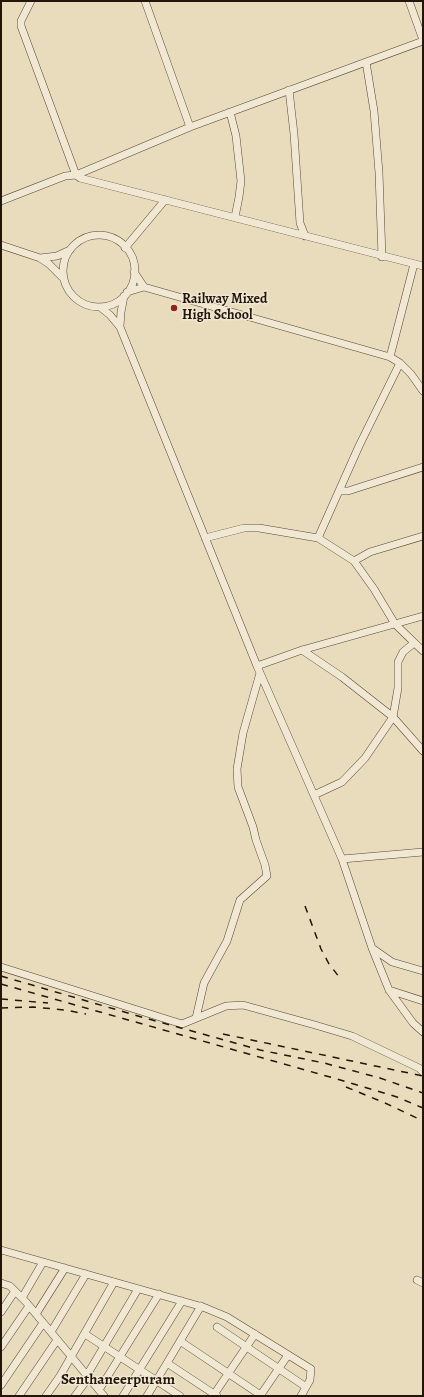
<!DOCTYPE html>
<html>
<head>
<meta charset="utf-8">
<style>
	body { margin:0 }
	#map { position:relative; width:424px; height:1397px; overflow:hidden; background:#e9dcbc; font-family:Alegreya,serif }
	canvas { display:block }
	.frame { position:absolute; inset:0; border:2px solid #23150a; pointer-events:none }
</style>
</head>
<body>
<div id="map">
<canvas width="424" height="1397"></canvas>
<div class="frame"></div>
</div>
<script>
const ctx = document.querySelector('canvas').getContext('2d');
ctx.lineJoin = 'round';
const toPath = rows => new Path2D(rows.map(r => 'M' + r).join(''));
function trace(path, color, width, dash) { ctx.strokeStyle = color; ctx.lineWidth = width; ctx.lineCap = dash ? 'butt' : 'round'; ctx.setLineDash(dash || []); ctx.stroke(path); }
function drawText(font, color, halo, rows, align = 'center') {
  ctx.font = font + ' Alegreya,serif'; ctx.lineWidth = 3; ctx.setLineDash([]); ctx.textBaseline = 'middle'; ctx.strokeStyle = halo; ctx.fillStyle = color; for (const [text, x, y, turn = 0] of rows) {
    ctx.save(); ctx.translate(x, y); ctx.rotate((+turn || 0) * Math.PI / 180); ctx.textAlign = isNaN(turn) ? turn : align; if (halo) ctx.strokeText(text, 0, 0); ctx.fillText(text, 0, 0); ctx.restore();
  }
}
const minor = toPath([
	[31,1,21,21,21,26,76,175,80,178,423,266],
	[409,1,423,40],
	[366,62,374,111,379,173,382,257],
	[289,90,294,134,300,223,305,236],
	[230,112,236,136,241,181,239,197,235,217],
	[190,127,423,41],
	[1,201,65,176,76,175,190,127,145,1],
	'63 271a36 36 0 1 1 72 0a36 36 0 1 1-72 0Z',
	[1,245,40,258,49,264,62,277],
	[125,248,165,200],
	[40,258,57,256,70,250],
	[134,272,144,287],
	[127,292,144,287,390,357,400,363,411,374,423,391],
	[100,307,110,315,120,327,257,666,342,859,372,948,392,962,423,971],
	[120,326,121,312,124,296],
	[390,357,414,264],
	[340,491,348,491,423,467],
	[205,538,244,528,259,528,318,538,354,561,374,589,395,624,423,651],
	[318,538,359,446,400,363],
	[354,561,370,552,423,536],
	[302,650,342,677,393,717,423,751],
	[257,666,302,650,423,616],
	[314,795,342,782,365,758,393,717,398,688,398,662,403,652,414,643],
	[342,859,423,852],
	[372,948,389,990,413,1023,423,1032],
	[1,967,182,1024,226,1006,243,1005,315,1025,352,1036,419,1068,423,1072],
	[389,990,423,1001],
	[196,1018,204,983,227,941,240,900,267,876,265,865,256,840,253,827,238,787,237,769,243,733,260,673],
	[1,1250,203,1307,227,1317,311,1369,310,1380,301,1396],
	[417,1280,423,1283],
	[1,1283,10,1286,26,1302,104,1396],
	[22,1298,43,1262],
	[201,1306,167,1363,217,1396],
	[1,1312,15,1291],
	[36,1314,65,1268],
	[217,1327,306,1387],
	[51,1332,86,1274],
	[85,1334,180,1396],
	[180,1341,262,1396],
	[1,1347,29,1306],
	[87,1375,138,1289],
	[1,1385,43,1323],
	[99,1390,159,1294],
	[19,1396,57,1340],
	[46,1396,60,1376,114,1282],
	[75,1396,89,1377],
	[123,1396,182,1301],
	[147,1396,167,1363],
	[213,1396,255,1334],
	[260,1396,288,1355]
]);
const rail = toPath([
	[305,906,321,949,329,964,340,978],
	[1,976,145,1018,260,1050,324,1063,380,1078,423,1093],
	[1,984,337,1079,397,1097,423,1108],
	[1,999,48,1003],
	[1,1008,33,1007,65,1010,86,1014],
	[223,1034,423,1076],
	[346,1087,385,1103,423,1121]
]);
const markers = [
	[174,308,4,"#8f2418"]
];
const poiNames = [
	["Railway Mixed",182,300],
	["High School",182,316]
];
const neighbourhoodNames = [
	["Senthaneerpuram",118,1380]
];
trace(minor, '#544736', 8);
trace(minor, '#f1e8d3', 7);
trace(rail, '#23150a', 1.5, [7, 7]);
for (const [x, y, r, color] of markers) { const dot = new Path2D(); dot.arc(x, y, r, 0, 2 * Math.PI); ctx.fillStyle = color; ctx.fill(dot); trace(dot, '#f1e8d3', 1.5); }
drawText('bold 14px', '#23150a', '#f1e8d3', poiNames, 'left');
drawText('bold 15px', '#23150a', '#f1e8d3', neighbourhoodNames);
</script>
</body>
</html>
